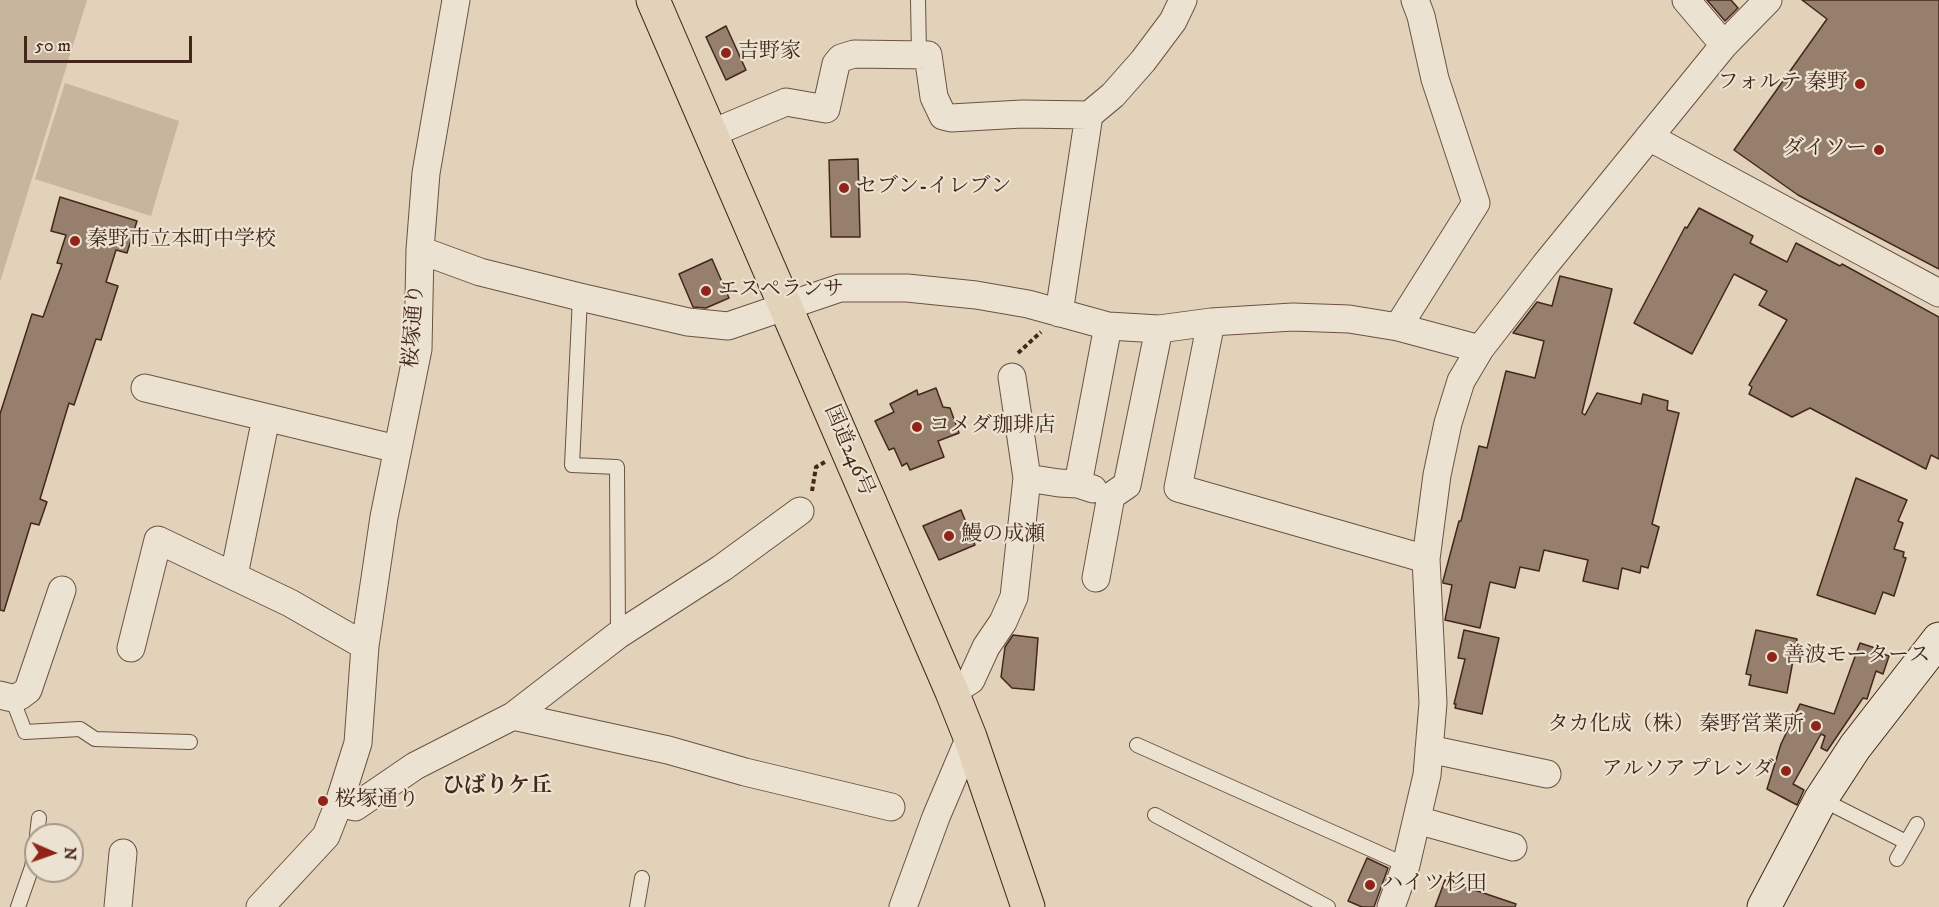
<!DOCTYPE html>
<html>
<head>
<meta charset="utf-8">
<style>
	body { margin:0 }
	#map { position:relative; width:1939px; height:907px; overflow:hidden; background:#e2d2b9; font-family:"IM FELL DW Pica",serif }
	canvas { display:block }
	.north { position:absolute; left:24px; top:823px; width:60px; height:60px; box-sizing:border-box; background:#ece2d2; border:2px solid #a89788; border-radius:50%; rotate:92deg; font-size:16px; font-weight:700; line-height:24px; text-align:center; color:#43271a }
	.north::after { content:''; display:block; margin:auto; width:21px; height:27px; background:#8f2418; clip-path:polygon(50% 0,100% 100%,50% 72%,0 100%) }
	.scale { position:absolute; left:24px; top:36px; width:168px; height:27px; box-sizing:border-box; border:3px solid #43271a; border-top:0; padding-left:8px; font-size:18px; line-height:21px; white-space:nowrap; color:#43271a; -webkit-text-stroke:4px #ece2d2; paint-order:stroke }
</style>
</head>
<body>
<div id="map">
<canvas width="1939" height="907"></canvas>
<div class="north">N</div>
<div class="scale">50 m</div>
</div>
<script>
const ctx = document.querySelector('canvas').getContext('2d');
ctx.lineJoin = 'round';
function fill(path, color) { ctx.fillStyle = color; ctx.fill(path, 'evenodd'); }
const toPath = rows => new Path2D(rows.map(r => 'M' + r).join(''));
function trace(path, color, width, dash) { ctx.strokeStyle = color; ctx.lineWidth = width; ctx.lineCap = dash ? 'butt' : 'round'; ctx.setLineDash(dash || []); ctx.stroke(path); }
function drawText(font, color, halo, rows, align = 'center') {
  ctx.font = font + ' "IM FELL DW Pica","Noto Serif JP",serif'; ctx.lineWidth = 4.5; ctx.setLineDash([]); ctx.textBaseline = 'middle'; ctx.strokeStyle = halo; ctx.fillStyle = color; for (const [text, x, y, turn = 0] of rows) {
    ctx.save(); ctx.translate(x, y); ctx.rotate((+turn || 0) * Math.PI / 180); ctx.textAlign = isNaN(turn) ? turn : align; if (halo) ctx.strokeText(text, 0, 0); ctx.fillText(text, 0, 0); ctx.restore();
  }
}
const green = toPath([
	[0,0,87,0,0,282],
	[65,83,179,121,151,216,35,179]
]);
const building = toPath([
	[1707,0,1731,0,1738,8,1725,21,1707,0],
	[1802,0,1939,0,1939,269,1798,195,1734,150,1827,19,1802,0],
	[726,26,746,70,726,80,706,37,726,26],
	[858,159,860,237,831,237,829,160,858,159],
	[60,197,137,221,127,253,116,250,106,282,118,286,101,340,96,339,74,405,69,403,40,499,47,502,39,525,31,523,4,611,0,610,0,414,32,314,43,317,62,264,57,263,66,235,51,231,60,197],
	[1699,208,1753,236,1750,243,1787,262,1796,243,1840,266,1842,264,1939,317,1939,459,1931,455,1926,469,1810,408,1792,417,1749,394,1752,387,1749,385,1787,320,1759,305,1767,291,1734,274,1692,354,1634,323,1685,227,1687,228,1699,208],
	[712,259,729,298,706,308,693,307,679,274,712,259],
	[1560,276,1612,289,1582,413,1585,415,1597,393,1641,404,1643,394,1668,401,1667,410,1679,413,1652,524,1659,527,1648,568,1641,566,1640,573,1622,568,1618,589,1583,581,1588,560,1544,550,1539,571,1520,567,1515,588,1490,582,1480,628,1445,620,1452,585,1443,583,1443,581,1459,521,1461,521,1479,446,1487,448,1506,371,1535,378,1544,341,1513,333,1537,302,1552,306,1560,276],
	[936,388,943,407,950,408,959,433,938,441,944,457,910,470,907,463,902,466,894,448,889,450,875,421,894,412,890,404,917,390,918,395,936,388],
	[1856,478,1907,500,1898,521,1903,523,1894,549,1904,552,1903,557,1906,558,1894,596,1883,592,1875,614,1817,595,1856,478],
	[961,510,975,545,939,560,923,526,961,510],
	[1464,630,1499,638,1482,714,1455,708,1456,704,1454,704,1465,659,1458,658,1464,630],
	[1756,630,1797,639,1787,693,1749,685,1751,675,1746,674,1756,630],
	[1013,635,1038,638,1034,690,1012,688,1001,677,1005,647,1013,635],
	[1860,643,1884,651,1883,654,1889,656,1883,674,1876,671,1867,699,1863,698,1827,751,1821,748,1825,736,1821,734,1793,784,1804,790,1797,805,1767,789,1781,744,1800,704,1834,714,1860,643],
	[1367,858,1388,868,1374,907,1362,907,1348,901,1367,858],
	[1445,880,1516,904,1515,907,1435,907,1445,880]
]);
const path = toPath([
	[1018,353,1041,332],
	[812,491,816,467,825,462]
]);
const service = toPath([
	[918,0,919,54],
	[580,297,572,465,617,467,618,635],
	[12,698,25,732,80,729,95,739,190,742],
	[1137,745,1406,865],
	[1821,799,1906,842],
	[1155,815,1328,907],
	[37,835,39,818],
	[1897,859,1917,824],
	[18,907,32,867,36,841],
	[637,907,642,878]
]);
const minor = toPath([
	[1686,0,1724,45],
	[710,134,786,102,826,109,836,64,841,58,854,54,928,55,934,97,943,116,951,118,1022,114,1089,115,1113,95,1143,61,1173,21,1183,0],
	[1649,137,1939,293],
	[420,250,480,272,580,297,688,322,728,326,840,288,907,288,976,295,1028,304,1108,326,1159,329,1211,322,1293,317,1349,319,1398,327,1480,349],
	[1059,313,1089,115],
	[1211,322,1178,488,1426,559],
	[1398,327,1476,203,1435,79,1421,16,1415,0],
	[145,388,397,449],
	[1027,478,1059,483,1078,484,1093,489],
	[1078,484,1108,326],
	[234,575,266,418],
	[1096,578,1111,496,1127,485,1159,329],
	[131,648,158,540,290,603,365,646],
	[952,692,971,680,986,647,1003,622,1014,597,1027,478,1012,377],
	[0,695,12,698,20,696,28,690,62,590],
	[513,716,668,750,745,772,891,807],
	[1429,749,1547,774],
	[339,803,355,807,415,766,513,716,618,635,722,568,800,511],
	[1417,820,1513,847],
	[118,907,123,853],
	[260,907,326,836,339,803,358,743,365,646,384,517,418,349,420,250,426,173,456,0],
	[903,907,936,817,970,737],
	[1391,907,1406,865,1427,775,1433,703,1426,559,1437,475,1448,423,1461,381,1480,349,1545,265,1724,45,1768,0]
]);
const secondary = toPath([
	[1764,907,1821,799,1855,747,1939,639]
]);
const trunk = toPath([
	[653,0,952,692,970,737,1028,907]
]);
const markers = [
	[726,53,6,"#8f2418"],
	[1860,84,6,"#8f2418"],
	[1879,150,6,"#8f2418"],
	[844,188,6,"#8f2418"],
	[75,241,6,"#8f2418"],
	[706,291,6,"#8f2418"],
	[917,427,6,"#8f2418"],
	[949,536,6,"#8f2418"],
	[1772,657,6,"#8f2418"],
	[1816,726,6,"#8f2418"],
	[1786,771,6,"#8f2418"],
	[323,801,6,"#8f2418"],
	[1370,885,6,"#8f2418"]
];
const poiNames = [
	["吉野家",738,53],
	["フォルテ 秦野",1848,84,"right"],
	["ダイソー",1867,150,"right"],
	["セブン-イレブン",856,188],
	["秦野市立本町中学校",87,241],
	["エスペランサ",718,291],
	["コメダ珈琲店",929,427],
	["鰻の成瀬",961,536],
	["善波モータース",1784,657],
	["タカ化成（株） 秦野営業所",1804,726,"right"],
	["アルソア プレンダ",1774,771,"right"],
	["桜塚通り",335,801],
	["ハイツ杉田",1382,885]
];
const streetNames = [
	["桜塚通り",415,326,-86],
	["国道246号",848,451,67]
];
const neighbourhoodNames = [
	["ひばりケ丘",497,787]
];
fill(green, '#c7b59e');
fill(building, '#96806d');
trace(building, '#43271a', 1.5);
trace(service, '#6b5242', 16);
trace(minor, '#6b5242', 29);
trace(secondary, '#43271a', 35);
trace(trunk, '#43271a', 35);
trace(path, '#43271a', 4, [4.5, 3]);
trace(service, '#ece2d2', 14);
trace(minor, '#ece2d2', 27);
trace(secondary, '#ece2d2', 33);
trace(trunk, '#e2d2b9', 33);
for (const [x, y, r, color] of markers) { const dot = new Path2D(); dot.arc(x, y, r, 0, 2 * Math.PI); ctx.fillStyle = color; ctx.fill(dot); trace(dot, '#ece2d2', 2); }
drawText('21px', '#43271a', '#ece2d2', poiNames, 'left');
drawText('21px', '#43271a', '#ece2d2', streetNames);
drawText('bold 22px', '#43271a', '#ece2d2', neighbourhoodNames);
</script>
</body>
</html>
